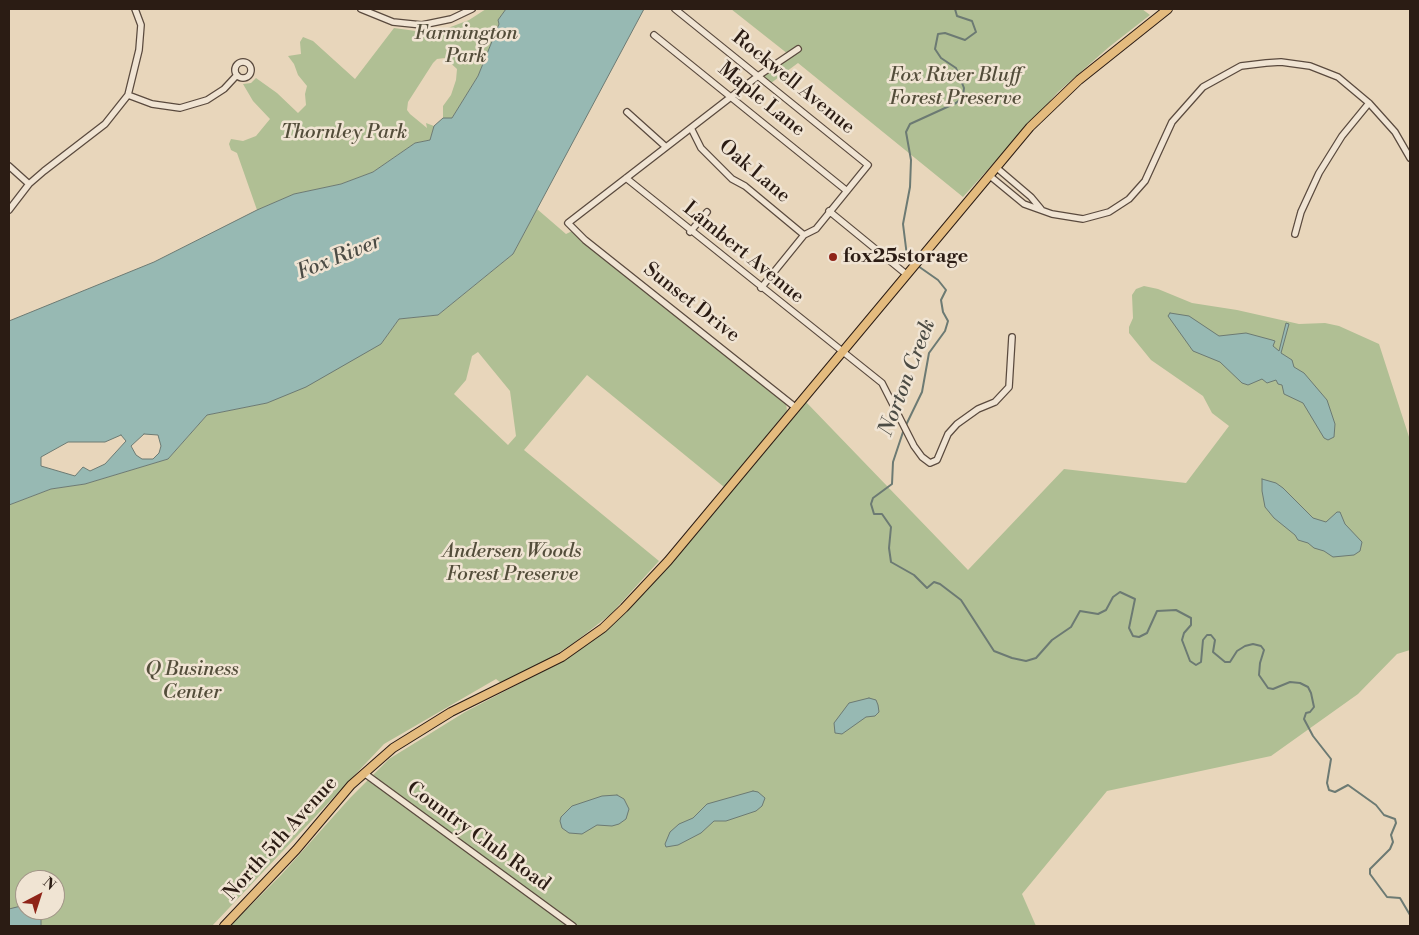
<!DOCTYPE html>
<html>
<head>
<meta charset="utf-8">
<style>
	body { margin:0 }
	#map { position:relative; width:1419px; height:935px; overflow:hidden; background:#e8d6bb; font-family:"Libre Bodoni",serif }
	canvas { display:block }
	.frame { position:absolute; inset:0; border:10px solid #2b1c14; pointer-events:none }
	.north { position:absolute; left:15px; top:870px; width:50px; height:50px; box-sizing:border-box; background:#f0e4d3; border:1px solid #a19487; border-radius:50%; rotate:40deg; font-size:14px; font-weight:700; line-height:20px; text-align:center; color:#2b1c14 }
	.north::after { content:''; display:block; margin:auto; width:18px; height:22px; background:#8f2418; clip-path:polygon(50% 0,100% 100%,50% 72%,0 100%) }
</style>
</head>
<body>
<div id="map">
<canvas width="1419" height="935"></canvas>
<div class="frame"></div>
<div class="north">N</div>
</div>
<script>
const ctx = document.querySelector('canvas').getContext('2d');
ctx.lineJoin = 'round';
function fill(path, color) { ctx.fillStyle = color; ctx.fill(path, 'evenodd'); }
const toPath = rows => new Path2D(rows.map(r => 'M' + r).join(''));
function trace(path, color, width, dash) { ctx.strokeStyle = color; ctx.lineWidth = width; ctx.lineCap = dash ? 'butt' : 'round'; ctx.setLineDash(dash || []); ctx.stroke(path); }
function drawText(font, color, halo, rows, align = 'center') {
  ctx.font = font + ' "Libre Bodoni",serif'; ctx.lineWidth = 5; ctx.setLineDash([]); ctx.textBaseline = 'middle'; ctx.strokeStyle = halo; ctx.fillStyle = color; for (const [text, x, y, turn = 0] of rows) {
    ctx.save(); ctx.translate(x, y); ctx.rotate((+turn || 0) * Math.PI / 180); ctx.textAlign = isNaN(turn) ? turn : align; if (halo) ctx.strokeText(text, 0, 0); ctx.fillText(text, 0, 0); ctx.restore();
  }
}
const green = toPath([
	[486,9,506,9,498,20,499,24,478,76,452,118,443,118,443,106,451,95,456,80,457,69,445,58,437,59,433,63,408,102,407,110,410,114,427,128,426,123,434,126,430,140,415,143,373,172,341,184,294,194,257,210,237,153,231,150,229,144,231,139,243,141,256,136,270,119,253,101,243,84,251,83,256,78,277,93,298,113,306,105,305,94,307,86,298,75,294,64,288,56,301,54,300,42,303,37,313,41,355,79,394,28,423,32,448,28,469,20],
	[731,9,1142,9,1150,15,1109,47,1058,92,963,197,798,63,771,83,760,73,788,54],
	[537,209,566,234,572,231,786,403,787,411,724,487,587,375,524,450,659,561,611,614,571,645,545,661,501,683,496,679,384,744,212,926,9,926,9,505,51,489,85,484,168,459,207,415,267,403,381,344,399,319,438,315,513,254],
	[478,352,510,391,516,436,508,445,454,394,466,380,472,356],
	[25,880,55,880,55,910,25,910],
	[1144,286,1158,289,1192,303,1237,310,1299,324,1325,323,1339,326,1379,344,1410,440,1410,650,1397,654,1358,694,1271,756,1107,791,1022,894,1036,926,230,926,281,875,350,798,389,759,465,712,551,667,587,644,618,620,661,575,806,402,968,570,1064,469,1186,483,1229,426,1212,413,1203,396,1151,360,1129,333,1129,327,1133,318,1132,295,1136,289]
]);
const water = toPath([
	[506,9,644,9,513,254,438,315,399,319,381,344,306,387,267,403,207,415,168,459,85,484,51,489,9,505,9,321,154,262,257,210,294,194,341,184,373,172,415,143,430,140,434,126,443,118,452,118,478,76,499,24,498,20,506,9],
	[144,434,158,435,161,446,159,453,153,459,142,459,136,455,131,446,144,434],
	[121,435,126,441,105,464,90,471,83,467,75,476,41,466,41,457,68,442,105,442,121,435],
	[1170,313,1189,316,1219,336,1246,333,1272,340,1275,341,1273,346,1279,351,1286,323,1289,324,1281,353,1292,360,1294,367,1304,373,1327,400,1335,424,1334,437,1328,440,1324,438,1303,403,1284,394,1282,385,1278,384,1276,380,1267,383,1262,379,1248,385,1242,383,1220,362,1193,351,1168,316,1170,313],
	[1262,479,1276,483,1283,488,1313,518,1326,522,1337,512,1340,512,1345,524,1362,542,1360,551,1354,555,1333,557,1324,551,1314,548,1308,543,1298,540,1295,535,1274,518,1265,507,1262,491,1262,479],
	[869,698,876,700,878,705,879,712,875,716,866,717,842,734,835,733,834,723,849,703,869,698],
	[753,791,758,792,765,798,762,806,756,811,726,821,714,821,701,833,678,845,666,847,665,844,670,832,679,824,693,818,707,804,753,791],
	[617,795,624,799,629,809,626,819,619,824,612,826,597,825,582,834,569,833,562,828,560,821,561,817,572,806,602,796,617,795],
	[21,906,25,910,35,910,41,914,41,926,9,926,9,909,21,906]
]);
const stream = toPath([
	[915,262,907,256,903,224,910,187,911,160,906,132,910,124,956,103,963,97,964,88,956,68,941,58,935,49,938,34,945,33,965,40,976,32,972,21,957,16,955,9],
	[906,425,922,392,929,353,945,331,948,321,943,312,941,300,946,290,938,280,918,266],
	[904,429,893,462,892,484,873,498,871,504,874,514,882,514,891,527,889,548,891,562,914,575,927,588,934,582,940,584,961,600,994,651,1012,658,1026,661,1036,658,1052,640,1071,627,1080,611,1098,614,1106,610,1113,597,1120,592,1135,599,1129,628,1133,636,1139,637,1147,633,1157,611,1176,610,1191,618,1191,625,1184,633,1182,640,1190,661,1196,665,1201,662,1203,640,1207,635,1211,635,1215,640,1213,652,1225,662,1230,662,1237,651,1245,646,1253,644,1261,646,1264,650,1260,663,1259,675,1268,688,1273,689,1290,682,1300,683,1308,687,1311,693,1314,707,1310,712,1306,713,1304,719,1313,736,1331,759,1327,783,1329,790,1335,792,1348,785,1376,805,1384,815,1395,819,1396,823,1391,835,1393,842,1390,849,1370,869,1370,874,1387,897,1400,898,1410,915]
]);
const minor = toPath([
	[361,9,393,22,422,25,451,19,472,9],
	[675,9,868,165,816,229,804,235,761,288],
	[654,35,847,191],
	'235 70a8 8 0 1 1 16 0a8 8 0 1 1-16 0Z',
	[128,95,152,104,180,108,207,100,224,89,237,75],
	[627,112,666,147],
	[691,128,701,148,732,179,745,186,804,235],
	[9,166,29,184],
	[997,168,1031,197,1041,209],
	[990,176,1024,204,1052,214,1083,219,1109,212,1129,199,1145,181,1172,122,1203,87,1241,66,1266,63,1281,62,1310,66,1338,77,1369,103,1395,132,1410,158],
	[626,178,882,383,914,446,922,457,930,463,937,460,948,434,957,424,978,409,995,402,1009,387,1012,337],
	[9,210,29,184,44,171,105,124,128,95,139,50,141,25,135,9],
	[829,211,906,274],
	[690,232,707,212],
	[1295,234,1301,212,1319,173,1342,136,1369,103],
	[795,407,585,240,568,223,758,76,798,49],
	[364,773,573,926]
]);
const major = toPath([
	[224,926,296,850,351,785,393,748,451,712,562,657,603,628,624,608,668,561,1030,127,1079,80,1168,9]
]);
const markers = [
	[833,257,5,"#8f2418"]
];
const parkNames = [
	["Farmington",466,34],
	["Park",466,57],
	["Fox River Bluff",955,76],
	["Forest Preserve",955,99],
	["Thornley Park",344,133],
	["Andersen Woods",512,552],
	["Forest Preserve",512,575],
	["Q Business",192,670],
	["Center",192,693]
];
const streetNames = [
	["Rockwell Avenue",793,83,39],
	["Maple Lane",761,100,39],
	["Oak Lane",754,172,40],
	["Lambert Avenue",743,253,39],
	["Sunset Drive",691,303,38],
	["Country Club Road",478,837,36],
	["North 5th Avenue",281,839,-48]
];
const poiNames = [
	["fox25storage",843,257]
];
const waterNames = [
	["Fox River",339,258,-22],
	["Norton Creek",908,378,-69]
];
fill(green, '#b0bf94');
fill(water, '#97b9b3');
trace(water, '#6c7a73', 1);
trace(stream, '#6c7a73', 2);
trace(minor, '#5a4a3e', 8);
trace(major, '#2b1c14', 10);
trace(minor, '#f0e4d3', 5.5);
trace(major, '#e4bb7e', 8);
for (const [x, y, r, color] of markers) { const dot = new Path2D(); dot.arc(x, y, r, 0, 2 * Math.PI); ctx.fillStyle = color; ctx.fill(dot); trace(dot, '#f0e4d3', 2); }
drawText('italic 20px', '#534d3a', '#f0e4d3', parkNames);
drawText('20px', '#2b1c14', '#f0e4d3', streetNames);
drawText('bold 20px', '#2b1c14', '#f0e4d3', poiNames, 'left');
drawText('italic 21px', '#4b4b44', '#f0e4d3', waterNames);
</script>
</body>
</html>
